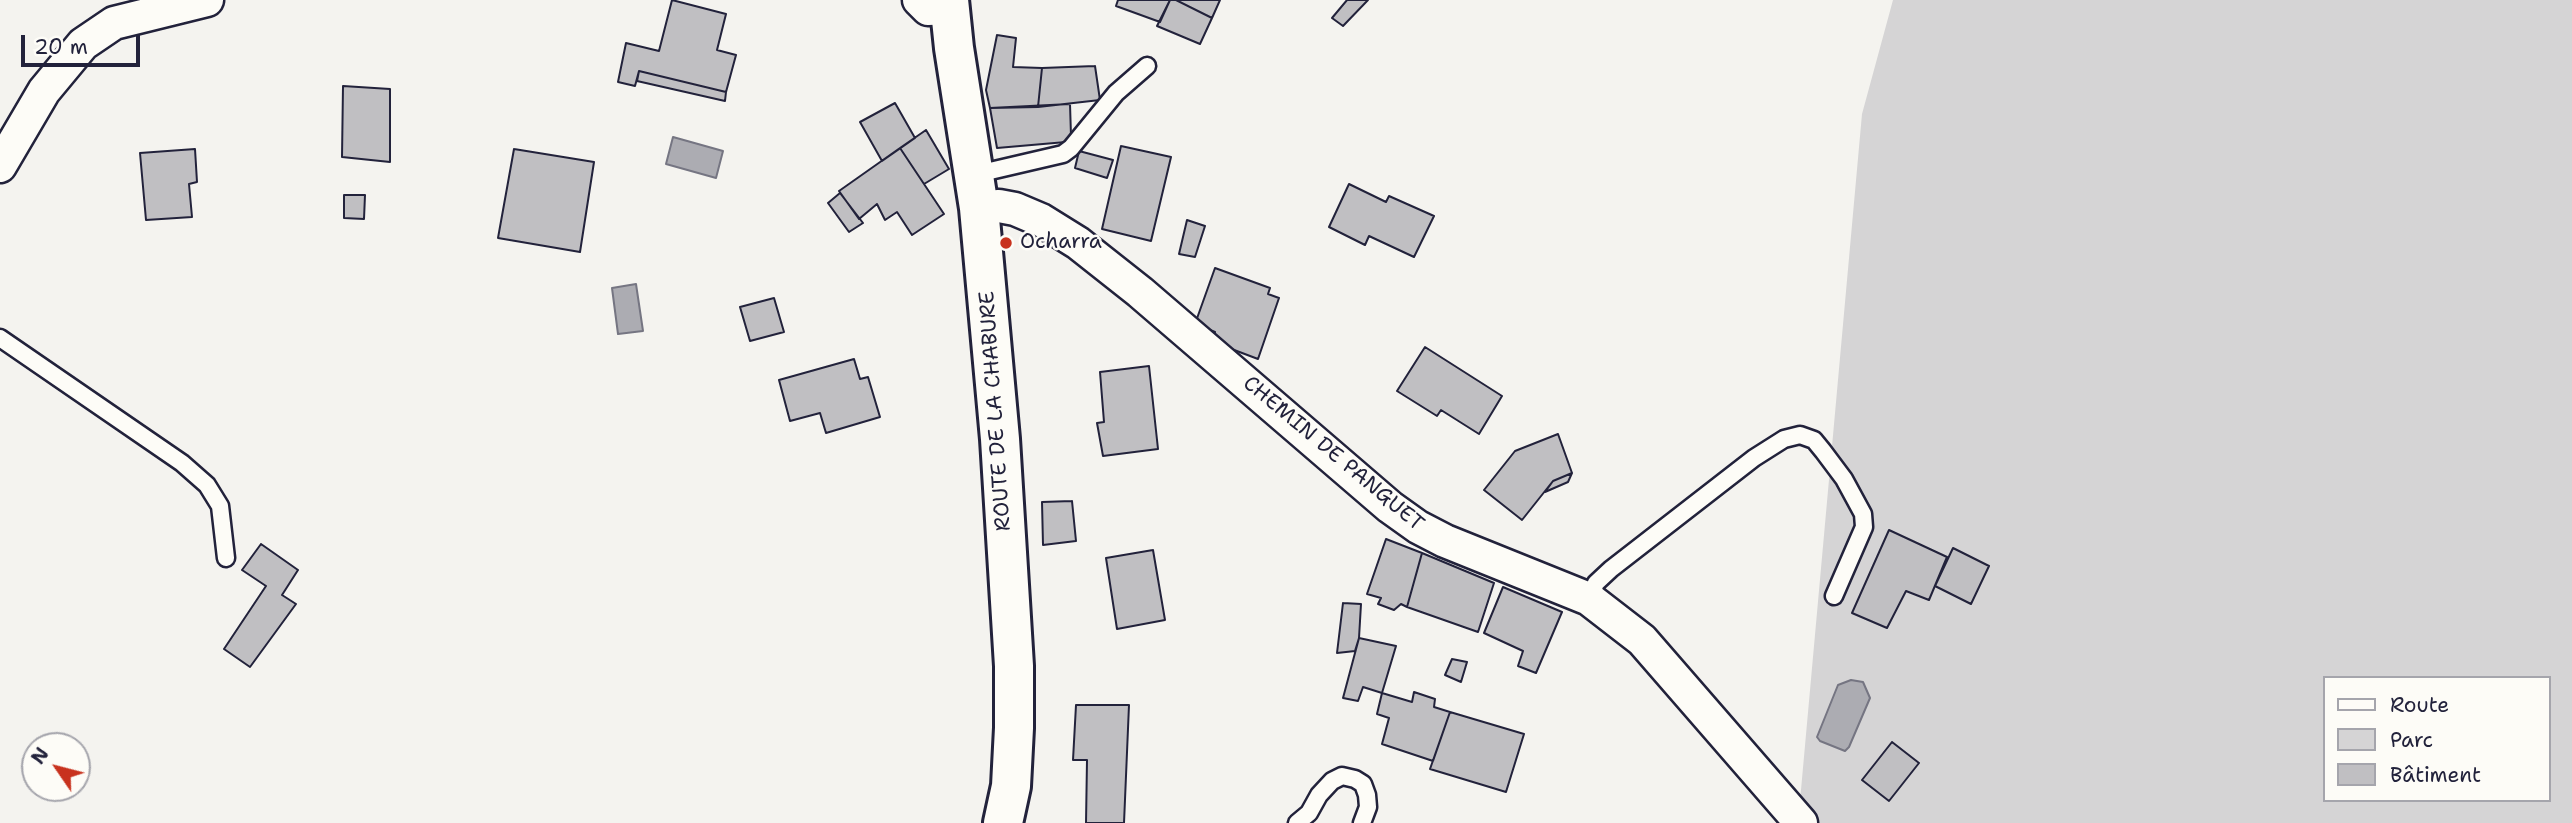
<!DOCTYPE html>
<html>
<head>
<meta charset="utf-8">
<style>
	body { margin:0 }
	#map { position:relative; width:2572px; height:823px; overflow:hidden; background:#f4f3ef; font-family:"Shantell Sans",sans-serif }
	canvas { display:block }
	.legend { position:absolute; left:2323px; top:676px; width:228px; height:126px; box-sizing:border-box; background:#fdfcf7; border:2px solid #a5a5ac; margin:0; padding:9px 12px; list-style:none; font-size:21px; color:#22223b }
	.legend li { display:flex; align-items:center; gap:14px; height:35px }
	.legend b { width:35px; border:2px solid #a5a5ac }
	.north { position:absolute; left:21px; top:732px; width:70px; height:70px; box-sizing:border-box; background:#fdfcf7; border:2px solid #a5a5ac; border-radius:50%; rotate:305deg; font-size:19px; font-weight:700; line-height:28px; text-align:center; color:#22223b }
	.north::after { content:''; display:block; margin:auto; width:24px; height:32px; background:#c8321e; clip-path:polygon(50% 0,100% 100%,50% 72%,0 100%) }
	.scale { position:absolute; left:21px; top:35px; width:119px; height:32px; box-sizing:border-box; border:4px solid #22223b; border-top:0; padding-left:9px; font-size:21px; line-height:24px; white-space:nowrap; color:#22223b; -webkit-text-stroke:5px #fdfcf7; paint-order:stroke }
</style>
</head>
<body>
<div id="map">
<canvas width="2572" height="823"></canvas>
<ul class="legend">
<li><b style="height:9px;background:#fdfcf7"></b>Route</li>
<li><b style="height:19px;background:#d5d4d5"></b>Parc</li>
<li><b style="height:19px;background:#c0bfc2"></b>Bâtiment</li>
</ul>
<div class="north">N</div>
<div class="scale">20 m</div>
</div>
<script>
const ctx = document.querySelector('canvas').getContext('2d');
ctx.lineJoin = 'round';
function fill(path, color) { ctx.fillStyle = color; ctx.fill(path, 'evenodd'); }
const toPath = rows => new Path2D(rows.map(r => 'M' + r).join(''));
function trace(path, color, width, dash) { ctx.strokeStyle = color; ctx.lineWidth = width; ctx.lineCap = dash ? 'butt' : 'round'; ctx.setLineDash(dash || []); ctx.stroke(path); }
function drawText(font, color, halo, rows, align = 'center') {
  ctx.font = font + ' "Shantell Sans",sans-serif'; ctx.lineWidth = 5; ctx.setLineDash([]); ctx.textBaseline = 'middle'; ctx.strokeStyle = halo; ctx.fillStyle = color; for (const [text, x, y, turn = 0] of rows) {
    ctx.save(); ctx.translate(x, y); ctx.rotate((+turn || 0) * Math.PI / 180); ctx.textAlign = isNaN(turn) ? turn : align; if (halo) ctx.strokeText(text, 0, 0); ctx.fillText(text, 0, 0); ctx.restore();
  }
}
const green = toPath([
	[1893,0,2572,0,2572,823,1798,823,1862,114],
	[2325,678,2549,678,2549,800,2325,800]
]);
const water = toPath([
	[673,137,723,151,716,178,666,164,673,137],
	[636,284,643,331,618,334,612,288,636,284],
	[1851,680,1863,682,1870,698,1849,747,1845,751,1820,741,1817,737,1838,685,1851,680]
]);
const building = toPath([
	[672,0,726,14,717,50,736,55,726,92,639,71,635,86,618,82,626,43,659,51,672,0],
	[1118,0,1170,0,1160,22,1116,6,1118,0],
	[1170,0,1176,0,1212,18,1200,44,1157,26,1170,0],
	[1176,0,1220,0,1212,18,1176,0],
	[1347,0,1368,0,1343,26,1332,18,1347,0],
	[997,35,1016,38,1013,67,1042,68,1038,107,990,108,986,90,997,35],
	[1095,66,1100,100,1038,107,1042,68,1095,66],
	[639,71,726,92,725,101,637,81,639,71],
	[343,86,390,89,390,162,342,157,343,86],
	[895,103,915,138,882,161,860,122,895,103],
	[1070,104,1071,136,1066,142,997,148,990,108,1070,104],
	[926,130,949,169,924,184,900,148,926,130],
	[1121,146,1171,157,1151,241,1102,229,1121,146],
	[900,148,944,214,912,235,897,212,885,220,877,204,859,219,839,191,900,148],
	[195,149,197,182,189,184,192,217,146,220,140,153,195,149],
	[514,149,594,162,580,252,498,238,514,149],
	[1079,151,1113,160,1107,178,1075,168,1079,151],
	[1349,184,1386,202,1389,196,1434,216,1414,257,1369,236,1365,245,1329,227,1349,184],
	[840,193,863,223,849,232,828,203,840,193],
	[344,195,365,195,364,219,344,218,344,195],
	[1187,220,1205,226,1195,257,1179,254,1187,220],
	[1215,268,1270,288,1268,294,1279,298,1258,359,1213,342,1215,332,1195,324,1215,268],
	[774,298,784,332,750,341,740,307,774,298],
	[1425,347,1502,396,1479,434,1441,410,1437,416,1397,391,1425,347],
	[854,359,860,379,868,377,880,417,826,433,820,413,790,421,779,380,854,359],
	[1149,366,1158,449,1103,456,1097,423,1104,422,1100,372,1149,366],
	[1558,434,1572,473,1553,481,1522,520,1484,490,1515,451,1558,434],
	[1572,473,1568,482,1545,492,1553,481,1572,473],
	[1072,501,1076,541,1043,545,1042,502,1072,501],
	[1889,530,1947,557,1929,600,1906,591,1887,628,1852,613,1889,530],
	[1386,539,1422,553,1407,607,1401,604,1394,610,1378,604,1381,598,1367,594,1386,539],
	[261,544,298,570,282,595,296,604,250,667,224,649,266,586,242,570,261,544],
	[1953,548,1989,566,1971,604,1935,586,1953,548],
	[1153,550,1165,620,1117,629,1106,558,1153,550],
	[1422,553,1494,583,1478,632,1407,607,1422,553],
	[1503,587,1562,612,1536,673,1518,666,1523,651,1484,633,1503,587],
	[1343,603,1361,604,1359,638,1355,651,1337,653,1343,603],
	[1359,638,1396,646,1382,693,1363,687,1358,701,1343,698,1359,638],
	[1452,659,1467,662,1461,682,1445,675,1452,659],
	[1414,692,1435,699,1434,707,1450,712,1433,761,1382,744,1389,718,1377,714,1382,693,1412,702,1414,692],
	[1076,705,1129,705,1124,823,1086,823,1087,760,1073,760,1076,705],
	[1450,712,1524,734,1506,792,1430,769,1450,712],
	[1892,742,1919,763,1889,801,1862,780,1892,742]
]);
const service = toPath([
	[973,171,990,171,1063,154,1071,148,1116,93,1147,66],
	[0,338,182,463,207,485,220,506,226,558],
	[1589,599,1596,583,1611,569,1754,458,1784,439,1800,435,1814,440,1823,451,1844,479,1863,514,1864,527,1834,596],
	[1297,823,1309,813,1319,795,1332,781,1342,776,1355,779,1363,784,1367,795,1368,807,1362,823]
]);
const minor = toPath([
	[919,0,928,9,949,8],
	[0,166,44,91,83,44,114,23,207,0],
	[979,208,999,206,1015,209,1041,220,1078,243,1140,292,1390,507,1418,527,1445,541,1589,599,1642,640,1801,823]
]);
const secondary = toPath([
	[949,0,954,48,979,208,1000,439,1014,666,1014,728,1011,786,1003,823]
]);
const markers = [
	[1006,243,7,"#c8321e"]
];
const poiNames = [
	["Ocharra",1020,243]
];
const streetNames = [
	["ROUTE DE LA CHABURE",996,411,-94],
	["CHEMIN DE PANGUET",1333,454,40]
];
fill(green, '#d5d4d5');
fill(water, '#acacb2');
trace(water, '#757582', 2);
fill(building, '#c0bfc2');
trace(building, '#22223b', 2);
trace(service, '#22223b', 21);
trace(minor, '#22223b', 37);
trace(secondary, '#22223b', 44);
trace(service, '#fdfcf7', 16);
trace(minor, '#fdfcf7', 32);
trace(secondary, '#fdfcf7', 38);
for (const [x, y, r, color] of markers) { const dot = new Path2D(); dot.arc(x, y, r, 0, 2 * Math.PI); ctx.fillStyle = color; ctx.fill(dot); trace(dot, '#fdfcf7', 2.5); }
drawText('21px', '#22223b', '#fdfcf7', poiNames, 'left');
drawText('21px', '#22223b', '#fdfcf7', streetNames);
</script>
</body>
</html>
